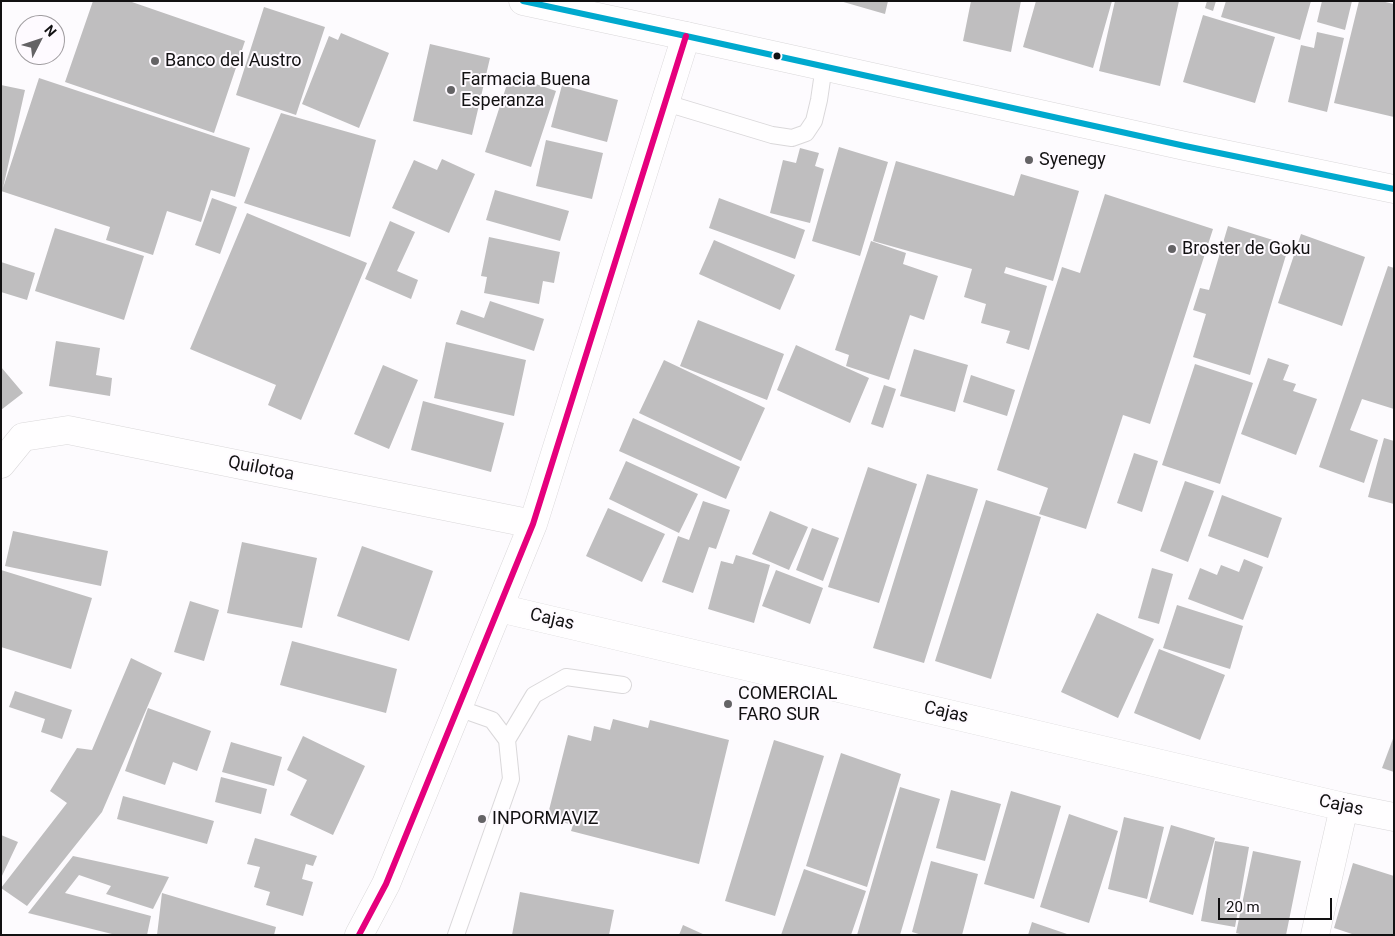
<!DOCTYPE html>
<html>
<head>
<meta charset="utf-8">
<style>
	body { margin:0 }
	#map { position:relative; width:1395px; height:936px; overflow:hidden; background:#fdfbfe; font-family:Roboto,sans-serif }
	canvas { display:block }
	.frame { position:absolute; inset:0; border:2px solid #121112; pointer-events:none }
	.north { position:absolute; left:15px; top:15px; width:50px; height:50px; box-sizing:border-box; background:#fefaff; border:1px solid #a09da0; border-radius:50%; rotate:49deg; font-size:14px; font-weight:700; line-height:20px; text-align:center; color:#121112 }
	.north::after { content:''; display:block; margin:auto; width:18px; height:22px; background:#646365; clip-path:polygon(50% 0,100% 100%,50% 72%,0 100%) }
	.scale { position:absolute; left:1218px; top:898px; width:114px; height:22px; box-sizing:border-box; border:2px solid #121112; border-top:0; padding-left:6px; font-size:15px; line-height:18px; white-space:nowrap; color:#121112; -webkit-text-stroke:4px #fefaff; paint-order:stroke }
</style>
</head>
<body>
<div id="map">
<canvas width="1395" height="936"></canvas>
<div class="frame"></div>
<div class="north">N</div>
<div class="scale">20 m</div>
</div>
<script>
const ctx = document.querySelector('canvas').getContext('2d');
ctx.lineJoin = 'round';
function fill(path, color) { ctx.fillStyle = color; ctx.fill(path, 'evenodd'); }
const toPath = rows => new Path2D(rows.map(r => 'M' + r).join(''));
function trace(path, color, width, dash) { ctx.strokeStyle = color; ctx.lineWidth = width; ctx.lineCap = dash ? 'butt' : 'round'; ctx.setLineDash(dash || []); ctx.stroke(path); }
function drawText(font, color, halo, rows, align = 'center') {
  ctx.font = font + ' Roboto,sans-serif'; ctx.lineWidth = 4; ctx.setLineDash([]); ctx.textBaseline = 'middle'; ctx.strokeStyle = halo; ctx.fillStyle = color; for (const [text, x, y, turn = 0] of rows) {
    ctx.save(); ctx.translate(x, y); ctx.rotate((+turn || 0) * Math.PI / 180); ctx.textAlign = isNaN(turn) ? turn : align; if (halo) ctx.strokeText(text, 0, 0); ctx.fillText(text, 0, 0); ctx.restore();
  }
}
const building = toPath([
	[93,1,129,1,245,41,214,133,65,82],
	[840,1,888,1,885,14],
	[971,1,1021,1,1011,52,963,41],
	[1036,1,1112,1,1093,68,1023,47],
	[1115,1,1179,1,1160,86,1099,71],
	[1207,1,1216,1,1213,11,1205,8],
	[1226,1,1311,1,1300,40,1221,17],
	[1322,1,1352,1,1345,30,1317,22],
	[1359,1,1381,1,1394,4,1394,117,1334,103],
	[264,7,325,27,296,115,236,95],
	[1203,15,1275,37,1255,103,1183,82],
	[1317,32,1344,38,1327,112,1288,102,1301,45,1314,48],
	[341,33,389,53,359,128,302,104,329,36,338,40],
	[430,44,490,58,472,135,413,121],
	[510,75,556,91,531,167,485,152],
	[39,78,250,148,235,197,211,190,201,222,167,211,153,255,106,240,110,227,1,191,1,85,25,90,3,188],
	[562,85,618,100,607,142,551,127],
	[281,113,376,140,350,237,244,203],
	[546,140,603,153,592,199,536,186],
	[839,147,888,162,860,256,812,241],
	[800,148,819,153,815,166,824,169,810,223,770,213,783,160,796,163],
	[442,159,475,174,449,233,392,208,414,160,437,170],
	[896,161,1014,196,1021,174,1079,191,1053,281,1006,267,1004,273,1047,286,1029,350,1006,343,1010,331,981,323,986,304,964,297,972,269,873,241],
	[495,190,569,211,560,241,486,220],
	[1105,194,1213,229,1150,424,1123,415,1086,529,1039,514,1048,488,997,470,1062,267,1080,273],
	[212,198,237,207,220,254,195,245],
	[719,198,805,230,795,259,709,228],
	[247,213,367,263,301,420,268,405,276,385,190,349],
	[390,221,415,232,397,271,418,280,411,299,365,279],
	[1228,226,1289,245,1250,375,1193,357,1206,314,1193,310,1200,288,1209,290],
	[55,228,144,256,124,320,35,291],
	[1301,234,1365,257,1342,326,1278,303],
	[489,237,560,252,554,283,543,281,539,304,484,293,487,277,481,276],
	[714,240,795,275,780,310,699,274],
	[871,241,906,253,903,264,938,276,924,320,910,315,889,380,846,366,849,355,835,350],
	[1,262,35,273,27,300,1,292],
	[1388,266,1394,268,1394,409,1362,399,1350,430,1378,440,1364,483,1319,467],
	[490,301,544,319,534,351,456,324,461,310,484,318],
	[698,320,784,354,767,400,680,366],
	[56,341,100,348,96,375,112,378,110,396,49,386],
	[446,342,526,360,514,416,434,398],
	[796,345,869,378,850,423,777,390],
	[914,349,968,365,955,412,900,396],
	[1268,358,1289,365,1283,380,1296,384,1293,391,1317,399,1296,455,1241,434],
	[664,360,765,408,741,461,639,413],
	[1195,364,1253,383,1220,484,1162,465],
	[383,365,418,380,389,449,354,434],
	[1,367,23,393,1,410],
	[971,375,1015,390,1007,416,963,402],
	[884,385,896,389,883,428,871,424],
	[423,401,504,423,491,472,411,450],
	[633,418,740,467,726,499,619,451],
	[1384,438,1394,441,1394,504,1368,497],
	[1134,453,1158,461,1142,512,1117,503],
	[626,461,698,494,679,533,609,499],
	[868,467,917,484,879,603,828,587],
	[927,474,978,489,924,663,873,648],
	[1185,481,1214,491,1188,562,1160,551],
	[1222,495,1282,518,1268,558,1208,536],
	[986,500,1041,517,991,679,935,661],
	[703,501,730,510,716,549,709,547,693,593,662,582,678,536,689,540],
	[608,508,665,534,642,582,586,556],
	[770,511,808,527,789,570,752,554],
	[812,528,839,538,823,581,796,570],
	[13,531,108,551,101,586,5,566],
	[242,542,317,558,302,628,227,613],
	[362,546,433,571,409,641,337,616],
	[736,555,770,565,754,623,708,609,721,561,733,564],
	[1244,559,1263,567,1243,620,1188,599,1200,568,1217,575,1221,565,1239,572],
	[1152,568,1173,574,1159,624,1138,618],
	[1,570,92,598,71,669,1,647],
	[776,570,823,588,810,624,762,606],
	[190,601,219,610,204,661,174,652],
	[1177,605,1243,626,1230,669,1163,648],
	[1097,613,1154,639,1118,718,1061,692],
	[292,641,397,669,386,713,280,685],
	[1159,649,1225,675,1200,740,1134,713],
	[131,658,162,673,102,812,27,906,1,888,67,803,50,791,77,748,92,750],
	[15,691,72,710,62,739,41,732,45,719,9,707],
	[148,708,211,731,197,771,173,762,165,785,125,771],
	[613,719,648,728,650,720,729,740,699,864,571,831,573,825,547,818,568,735,591,741,594,726,610,730],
	[303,736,365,766,333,835,290,815,307,780,287,770],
	[1394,736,1394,772,1382,768],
	[774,740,824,756,775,916,725,901],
	[231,742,282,757,274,786,222,772],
	[841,753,901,774,867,887,806,866],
	[221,777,267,789,261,814,215,802],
	[900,787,940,799,900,935,857,935],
	[951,790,1001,804,985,861,936,848],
	[1011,791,1061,806,1034,899,984,884],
	[123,796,214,821,207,844,117,819],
	[1069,814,1118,831,1089,923,1040,907],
	[1124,817,1164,827,1147,899,1108,889],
	[1171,825,1215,838,1193,915,1149,902],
	[1,835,18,842,1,878],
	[255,838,317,856,313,866,306,864,302,879,313,882,303,916,266,905,270,892,254,887,260,867,247,864],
	[1215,841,1249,847,1235,927,1201,921],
	[1253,851,1301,861,1286,935,1244,935,1236,933],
	[73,856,169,877,153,909,106,894,111,886,79,875,65,893,151,916,147,935,116,935,28,913],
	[931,861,978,874,962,935,922,935,912,932],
	[1353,863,1394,876,1394,935,1355,935,1334,928],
	[804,869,866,891,851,935,781,935],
	[520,892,614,910,609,935,512,935],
	[162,893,276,927,274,935,157,935],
	[1032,922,1067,934,1067,935,1028,935],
	[683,925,705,935,679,935]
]);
const lane = toPath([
	[666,103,772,135,792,138,806,133,814,121,819,100,824,66],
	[507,740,534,695,566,677,623,685],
	[456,935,511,779,507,740,492,720,458,708]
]);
const street = toPath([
	[1,464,23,437,68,430,533,524],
	[499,608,1344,807,1394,817],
	[359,935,386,884,533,524,686,36],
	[1315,935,1344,807]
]);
const secondary = toPath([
	[523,1,686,36,1185,146,1394,189]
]);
const bus1 = toPath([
	[523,1,686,36,1185,146,1394,189]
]);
const bus2 = toPath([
	[359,935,386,884,533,524,686,36]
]);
const markers = [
	[777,56,4.5,"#121112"],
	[155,61,5,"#646365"],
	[451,90,5,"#646365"],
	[1029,160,5,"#646365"],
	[1172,249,5,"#646365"],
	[728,704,5,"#646365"],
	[482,819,5,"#646365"]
];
const poiNames = [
	["Banco del Austro",165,61],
	["Farmacia Buena",461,80],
	["Esperanza",461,101],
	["Syenegy",1039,160],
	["Broster de Goku",1182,249],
	["COMERCIAL",738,694],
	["FARO SUR",738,715],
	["INPORMAVIZ",492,819]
];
const streetNames = [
	["Quilotoa",261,469,11],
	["Cajas",552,620,13],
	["Cajas",946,713,13],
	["Cajas",1341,806,12]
];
fill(building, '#bfbebf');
trace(lane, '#dad8da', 18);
trace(street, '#dad8da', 29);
trace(secondary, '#dad8da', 29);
trace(lane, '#fffeff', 16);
trace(street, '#fffeff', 28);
trace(secondary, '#fffeff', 28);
trace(bus1, '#00a9ce', 6);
trace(bus2, '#e5007d', 6);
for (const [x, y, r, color] of markers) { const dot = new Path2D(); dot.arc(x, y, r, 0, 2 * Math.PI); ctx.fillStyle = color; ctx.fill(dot); trace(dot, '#fefaff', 2); }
drawText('18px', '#121112', '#fefaff', poiNames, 'left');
drawText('18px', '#121112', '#fefaff', streetNames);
</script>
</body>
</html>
